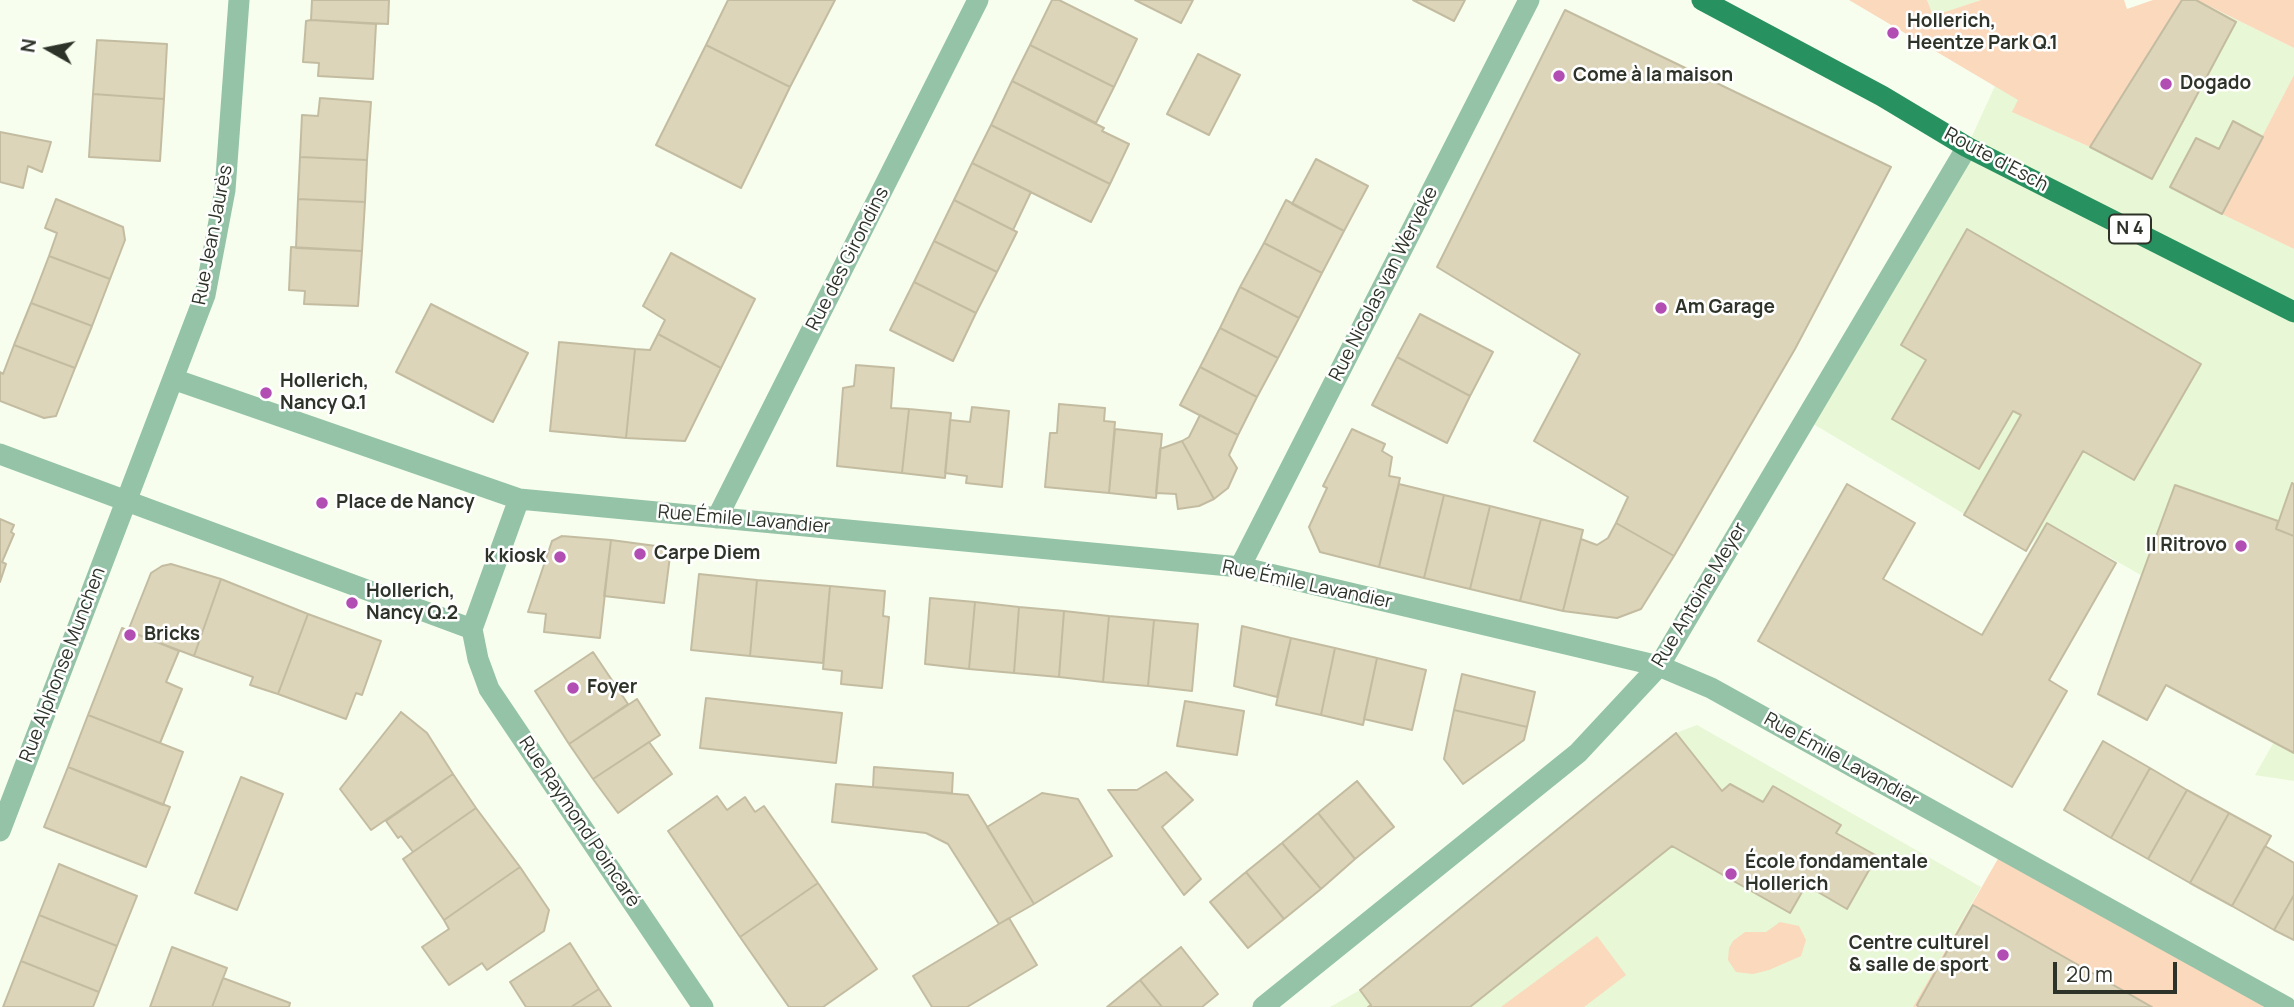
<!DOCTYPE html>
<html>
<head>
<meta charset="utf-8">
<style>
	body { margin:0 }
	#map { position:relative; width:2294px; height:1007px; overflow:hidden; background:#f7feee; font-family:Manrope,sans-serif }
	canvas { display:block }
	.north { position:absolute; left:14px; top:14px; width:70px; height:70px; -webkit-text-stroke:5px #fff; paint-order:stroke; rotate:279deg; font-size:19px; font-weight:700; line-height:28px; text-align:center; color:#2e3329 }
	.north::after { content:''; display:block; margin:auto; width:24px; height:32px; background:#2e3329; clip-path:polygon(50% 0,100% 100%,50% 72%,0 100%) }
	.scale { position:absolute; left:2053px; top:962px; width:124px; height:32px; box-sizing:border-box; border:4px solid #2e3329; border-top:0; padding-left:9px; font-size:21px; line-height:24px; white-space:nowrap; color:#2e3329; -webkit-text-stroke:5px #fff; paint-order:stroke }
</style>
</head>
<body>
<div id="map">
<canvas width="2294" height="1007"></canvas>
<div class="north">N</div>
<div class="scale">20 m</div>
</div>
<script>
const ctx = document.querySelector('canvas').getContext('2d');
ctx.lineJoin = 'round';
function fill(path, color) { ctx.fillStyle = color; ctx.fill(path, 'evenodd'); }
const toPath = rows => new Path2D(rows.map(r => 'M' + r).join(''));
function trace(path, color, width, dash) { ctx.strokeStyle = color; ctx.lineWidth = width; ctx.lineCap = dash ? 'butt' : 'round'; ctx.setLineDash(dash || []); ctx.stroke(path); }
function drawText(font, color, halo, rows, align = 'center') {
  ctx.font = font + ' Manrope,sans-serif'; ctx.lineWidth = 5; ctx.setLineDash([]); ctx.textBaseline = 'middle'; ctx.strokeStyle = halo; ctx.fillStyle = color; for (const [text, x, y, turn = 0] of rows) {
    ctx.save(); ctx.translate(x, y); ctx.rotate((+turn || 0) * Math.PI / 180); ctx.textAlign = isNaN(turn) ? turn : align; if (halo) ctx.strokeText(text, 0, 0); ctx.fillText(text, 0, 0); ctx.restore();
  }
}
const built = toPath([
	[1927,0,1981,0,1932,17],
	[2182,0,2197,0,2294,48,2294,75,2223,214,2294,249,2294,781,2255,775,2274,742,2167,685,2147,720,2098,694,2141,575,2048,523,2026,551,1805,419,1967,147,1995,86,2019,100,2013,112,2090,147],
	[1697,725,1981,887,1913,1007,1330,1007,1360,990,1676,733]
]);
const green = toPath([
	[1849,0,1927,0,1933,16,1981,0,2124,0,2127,9,2153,0,2182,0,2090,147,2012,112,2018,100],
	[2197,0,2294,0,2294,48],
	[2294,75,2294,249,2222,214],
	[2003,850,2286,1007,1913,1007],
	[1780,922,1799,926,1806,940,1801,956,1769,970,1753,974,1736,972,1728,960,1729,948,1733,941,1745,932,1766,932],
	[1597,936,1626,975,1584,1007,1501,1007]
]);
const building = toPath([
	[312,0,389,0,388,24,311,20,312,0],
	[728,0,835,0,790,87,706,45,728,0],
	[1052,0,1059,0,1137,39,1114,87,1030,45,1052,0],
	[1135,0,1193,0,1181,23,1135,0],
	[1413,0,1465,0,1454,21,1413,0],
	[2182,0,2196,0,2236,22,2152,179,2090,147,2182,0],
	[1565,10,1891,167,1795,349,1674,556,1616,523,1628,497,1534,441,1580,354,1437,267,1565,10],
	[311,20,376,24,373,79,318,76,319,63,303,62,306,21,311,20],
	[97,40,167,44,164,99,93,94,97,40],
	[706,45,790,87,741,188,656,145,706,45],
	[1030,45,1114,87,1096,123,1012,81,1030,45],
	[1198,54,1240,75,1209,135,1167,114,1198,54],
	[1012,81,1104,128,1102,131,1129,144,1110,184,991,125,1012,81],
	[93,94,164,99,160,161,89,157,93,94],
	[320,98,371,102,367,160,300,157,302,115,318,116,320,98],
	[2233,121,2263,137,2222,214,2170,187,2196,138,2219,149,2233,121],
	[991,125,1110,184,1091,222,972,163,991,125],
	[0,132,51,142,42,172,28,166,23,188,0,182,0,132],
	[300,157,367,160,365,202,298,199,300,157],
	[1316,159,1368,186,1344,231,1292,204,1316,159],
	[972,163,1031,192,1013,230,954,200,972,163],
	[56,199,123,227,125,240,110,279,49,256,57,233,45,228,56,199],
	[298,199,365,202,362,251,296,248,298,199],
	[954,200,1017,232,997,272,934,241,954,200],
	[1286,200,1344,231,1322,273,1264,243,1286,200],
	[1967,229,2201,364,2134,480,2083,451,2026,551,1964,515,2021,415,2013,411,1979,469,1892,419,1926,360,1901,345,1967,229],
	[934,241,997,272,976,313,914,282,934,241],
	[1264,243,1322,273,1299,318,1240,287,1264,243],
	[291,247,362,251,358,306,304,304,305,291,289,290,291,247],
	[671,253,755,299,721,368,658,334,665,320,643,306,671,253],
	[49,256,110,279,92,326,31,303,49,256],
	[914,282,976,313,953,361,890,330,914,282],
	[1240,287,1299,318,1278,358,1220,328,1240,287],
	[31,303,92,326,75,368,14,345,31,303],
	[431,304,528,353,493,422,396,372,431,304],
	[1420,314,1493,352,1470,396,1397,357,1420,314],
	[1220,328,1278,358,1257,397,1200,367,1220,328],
	[658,334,721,368,685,441,626,438,635,349,650,350,658,334],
	[559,342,635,349,626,438,550,431,559,342],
	[14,345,75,368,56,416,44,418,0,401,0,372,3,374,14,345],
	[1397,357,1470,396,1447,443,1372,405,1397,357],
	[856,365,894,368,891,408,909,409,902,473,837,466,843,388,854,386,856,365],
	[1200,367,1257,397,1238,435,1180,405,1200,367],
	[1059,404,1105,408,1104,421,1115,422,1109,493,1045,487,1050,433,1057,433,1059,404],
	[972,407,1009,411,1002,487,966,483,967,476,945,473,950,420,970,422,972,407],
	[909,409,951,413,945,478,902,473,909,409],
	[1200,415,1238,435,1229,455,1237,468,1228,488,1214,499,1182,441,1189,437,1200,415],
	[1115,429,1162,434,1156,498,1109,493,1115,429],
	[1352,429,1385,444,1382,451,1392,457,1389,476,1400,478,1379,567,1320,552,1309,527,1327,488,1323,486,1352,429],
	[1182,441,1214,499,1199,506,1178,509,1176,494,1156,493,1160,449,1182,441],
	[2292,483,2294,484,2294,536,2276,529,2292,483],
	[1399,484,1444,495,1424,578,1379,567,1399,484],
	[1847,484,1915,523,1883,579,1982,635,2047,523,2116,563,2049,680,2067,691,2012,787,1758,641,1847,484],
	[2175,485,2278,521,2276,529,2294,536,2294,753,2166,685,2147,720,2098,694,2175,485],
	[1444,495,1490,506,1470,589,1424,578,1444,495],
	[1490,506,1541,519,1520,601,1470,589,1490,506],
	[0,519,14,525,11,532,14,534,2,562,6,564,0,582,0,519],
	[1541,519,1583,530,1563,611,1520,601,1541,519],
	[1616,523,1674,556,1641,609,1617,618,1563,611,1581,539,1597,545,1608,538,1616,523],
	[562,536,611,540,600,638,544,632,546,614,528,612,552,541,562,536],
	[611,540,671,548,664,603,604,596,611,540],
	[171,564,221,579,194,656,128,631,151,573,162,566,171,564],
	[699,574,757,580,750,656,691,650,699,574],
	[221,579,308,614,278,694,250,685,253,677,194,656,221,579],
	[757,580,830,586,823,663,750,656,757,580],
	[830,586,885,591,883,616,889,617,882,688,841,684,842,671,823,669,830,586],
	[930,598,975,602,969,669,925,664,930,598],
	[975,602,1019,607,1014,673,969,669,975,602],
	[1019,607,1064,611,1059,677,1014,673,1019,607],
	[1064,611,1109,616,1103,682,1059,677,1064,611],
	[308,614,381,641,362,695,356,693,346,719,278,694,308,614],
	[1109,616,1154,620,1148,686,1103,682,1109,616],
	[1154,620,1198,624,1192,691,1148,686,1154,620],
	[1242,626,1291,638,1277,697,1234,686,1242,626],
	[122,628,179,651,166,682,182,689,160,743,88,715,122,628],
	[1291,638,1335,648,1321,715,1276,705,1291,638],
	[1335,648,1377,658,1363,725,1321,715,1335,648],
	[593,652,628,704,569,744,535,691,593,652],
	[1377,658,1426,670,1412,730,1364,719,1377,658],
	[1462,674,1535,692,1527,727,1454,710,1462,674],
	[706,698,842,713,836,763,700,748,706,698],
	[637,699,660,735,593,779,569,744,637,699],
	[1185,701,1244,711,1237,755,1177,746,1185,701],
	[1454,710,1527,727,1524,740,1463,784,1444,759,1454,710],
	[401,712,427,733,453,774,371,830,340,789,401,712],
	[88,715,183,752,163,805,68,767,88,715],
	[1676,733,1722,791,1730,784,1763,802,1773,786,1841,825,1836,833,1877,856,1847,909,1806,885,1790,913,1672,846,1470,1007,1368,1007,1371,1005,1360,990,1676,733],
	[2103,741,2150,768,2111,838,2064,810,2103,741],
	[649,742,672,774,618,813,593,779,649,742],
	[68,767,170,807,146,867,44,827,68,767],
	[874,767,953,773,952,793,873,787,874,767],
	[2150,768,2187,790,2148,859,2111,838,2150,768],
	[1166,772,1193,800,1162,827,1201,879,1184,895,1108,790,1137,790,1166,772],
	[453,774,476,808,413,852,401,836,398,838,386,821,453,774],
	[241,777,283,794,237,910,195,893,241,777],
	[1357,781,1394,827,1355,859,1318,813,1357,781],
	[836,784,968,795,1034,904,999,924,948,844,926,833,832,822,836,784],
	[2187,790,2229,813,2190,883,2148,859,2187,790],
	[1042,793,1078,799,1112,856,1034,904,987,827,1042,793],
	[717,796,727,810,745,797,755,812,764,806,818,883,740,937,668,831,717,796],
	[476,808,520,867,444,920,403,859,476,808],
	[1318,813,1355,859,1321,889,1282,843,1318,813],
	[2229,813,2271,836,2232,906,2190,883,2229,813],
	[1282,843,1321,889,1284,919,1246,872,1282,843],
	[2265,846,2294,863,2294,895,2274,930,2232,906,2265,846],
	[59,864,137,896,117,946,39,915,59,864],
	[520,867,549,910,544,931,487,970,482,963,449,985,422,947,449,929,444,920,520,867],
	[1246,872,1284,919,1248,948,1210,902,1246,872],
	[818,883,877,969,823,1007,789,1007,740,937,818,883],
	[2294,895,2294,940,2274,930,2294,895],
	[1973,905,2152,1007,1919,1007,1917,1005,1973,905],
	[39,915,117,946,99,992,21,961,39,915],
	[1009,918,1037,965,967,1007,932,1007,913,976,1009,918],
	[570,943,599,989,571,1007,526,1007,510,982,570,943],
	[172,947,227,968,212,1007,150,1007,172,947],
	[1181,947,1218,994,1202,1007,1162,1007,1140,980,1181,947],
	[21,961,99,992,93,1007,3,1007,21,961],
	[223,978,290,1003,289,1007,212,1007,223,978],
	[1140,980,1162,1007,1107,1007,1140,980],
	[599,989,611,1007,571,1007,599,989]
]);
const street = toPath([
	[173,379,519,499,1240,567,1659,666,1711,688,2286,1007],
	[0,454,472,629],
	[717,518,978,0],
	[1240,567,1529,0],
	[472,629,478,659,489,689,703,1007],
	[472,629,519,499],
	[0,831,205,295,225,190,239,0],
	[1263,1007,1578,753,1659,666,1967,147]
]);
const primary = toPath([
	[1702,0,1882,96,1967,147,2294,312]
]);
const markers = [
	[1893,33,7,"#b14db3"],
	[1559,76,7,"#b14db3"],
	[2166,84,7,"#b14db3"],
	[1661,308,7,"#b14db3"],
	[266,393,7,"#b14db3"],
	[322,503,7,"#b14db3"],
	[2241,546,7,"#b14db3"],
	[640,554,7,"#b14db3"],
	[560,557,7,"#b14db3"],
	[352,603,7,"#b14db3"],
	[130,635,7,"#b14db3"],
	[573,688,7,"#b14db3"],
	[1731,874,7,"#b14db3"],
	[2003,955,7,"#b14db3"]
];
const shields = [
	[2130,229,42]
];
const shieldNames = [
	["N 4",2130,229]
];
const poiNames = [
	["Hollerich,",1907,22],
	["Heentze Park Q.1",1907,44],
	["Come à la maison",1573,76],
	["Dogado",2180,84],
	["Am Garage",1675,308],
	["Hollerich,",280,382],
	["Nancy Q.1",280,404],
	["Place de Nancy",336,503],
	["Il Ritrovo",2227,546,"right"],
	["Carpe Diem",654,554],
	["k kiosk",546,557,"right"],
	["Hollerich,",366,592],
	["Nancy Q.2",366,614],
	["Bricks",144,635],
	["Foyer",587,688],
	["École fondamentale",1745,863],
	["Hollerich",1745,885],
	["Centre culturel",1989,944,"right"],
	["& salle de sport",1989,966,"right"]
];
const streetNames = [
	["Route d'Esch",1996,160,28],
	["Rue Jean Jaurès",213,235,-79],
	["Rue des Girondins",848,259,-63],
	["Rue Nicolas van Werveke",1384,284,-63],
	["Rue Émile Lavandier",744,520,5],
	["Rue Émile Lavandier",1307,585,12],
	["Rue Antoine Meyer",1700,595,-59],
	["Rue Alphonse Munchen",63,665,-69],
	["Rue Émile Lavandier",1841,760,29],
	["Rue Raymond Poincaré",579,822,56]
];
fill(built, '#e8f7d5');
fill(green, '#fad9bd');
fill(building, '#dcd5ba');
trace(building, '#c3bca1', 2);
trace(street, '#94c3a7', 21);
trace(primary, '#289160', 21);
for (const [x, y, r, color] of markers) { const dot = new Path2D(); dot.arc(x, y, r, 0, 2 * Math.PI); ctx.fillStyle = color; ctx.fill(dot); trace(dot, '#fff', 2.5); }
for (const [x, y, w] of shields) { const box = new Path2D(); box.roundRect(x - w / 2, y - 14.5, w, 29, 5); ctx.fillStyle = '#fff'; ctx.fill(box); trace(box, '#2e3329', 2); }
drawText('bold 18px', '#2e3329', null, shieldNames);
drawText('bold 19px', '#2e3329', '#fff', poiNames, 'left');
drawText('19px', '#2e3329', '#fff', streetNames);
</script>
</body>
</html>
